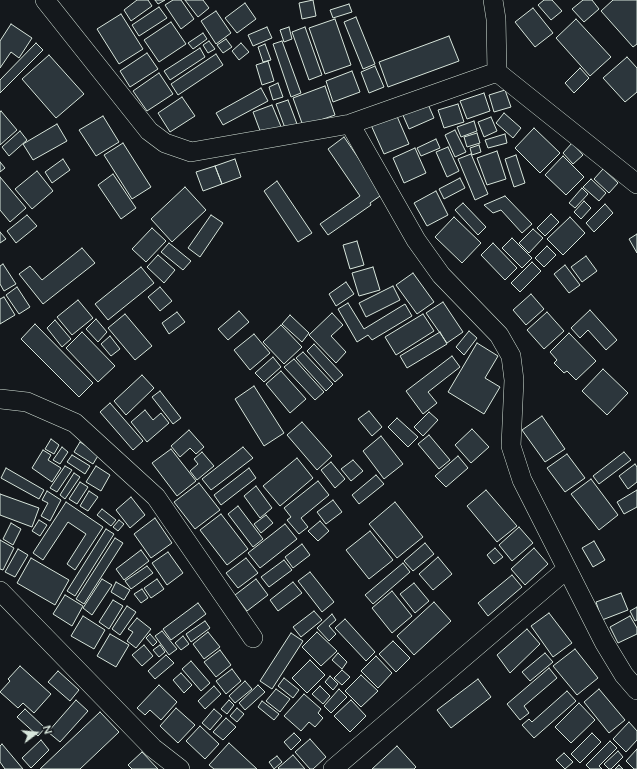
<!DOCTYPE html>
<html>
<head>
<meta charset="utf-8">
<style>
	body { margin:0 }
	#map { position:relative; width:637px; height:769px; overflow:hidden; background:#14181c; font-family:Lato,sans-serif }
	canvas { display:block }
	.north { position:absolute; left:16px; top:713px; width:40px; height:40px; -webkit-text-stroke:3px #14181c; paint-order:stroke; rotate:74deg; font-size:11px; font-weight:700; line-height:16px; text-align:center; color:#d8e6dc }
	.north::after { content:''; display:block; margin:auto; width:14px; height:18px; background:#d8e6dc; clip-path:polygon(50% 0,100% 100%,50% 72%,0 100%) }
</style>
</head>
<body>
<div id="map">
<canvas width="637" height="769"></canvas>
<div class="north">N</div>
</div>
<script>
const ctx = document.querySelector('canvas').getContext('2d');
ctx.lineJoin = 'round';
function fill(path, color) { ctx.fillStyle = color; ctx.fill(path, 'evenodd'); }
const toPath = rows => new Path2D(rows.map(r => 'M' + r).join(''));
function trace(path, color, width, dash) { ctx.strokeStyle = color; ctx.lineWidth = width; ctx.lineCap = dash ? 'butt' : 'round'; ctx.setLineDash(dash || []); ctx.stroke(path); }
const building = toPath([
	[137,0,148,0,152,6,131,21,124,10,137,0],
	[155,0,165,0,158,4,155,0],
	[173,0,181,0,194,19,181,29,165,5,173,0],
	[185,0,203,0,209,8,198,17,185,0],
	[313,0,316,16,302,19,299,3,313,0],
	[544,0,552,0,562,11,551,20,538,5,544,0],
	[583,0,592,0,599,9,584,22,572,9,583,0],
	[613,0,637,0,637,44,633,47,601,11,613,0],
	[245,3,256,19,237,33,225,18,245,3],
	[349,4,352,12,333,18,330,10,349,4],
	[159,7,167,18,139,36,132,25,159,7],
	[533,8,553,33,535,47,515,22,533,8],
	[216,11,231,33,216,44,201,21,216,11],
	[121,14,143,49,119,64,97,29,121,14],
	[356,17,375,64,363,69,344,22,356,17],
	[335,19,351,65,325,74,309,28,335,19],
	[576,19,611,57,590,76,556,38,576,19],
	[171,22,186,44,159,62,144,40,171,22],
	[11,24,32,38,19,58,11,52,0,68,0,41,11,24],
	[267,27,272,38,253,46,248,35,267,27],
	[289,27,292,39,284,42,280,30,289,27],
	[305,27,322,75,309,80,292,32,305,27],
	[203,33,207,39,193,49,188,43,203,33],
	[449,36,459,61,388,87,379,62,449,36],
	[226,39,232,47,223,53,217,45,226,39],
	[209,41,215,49,208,53,203,45,209,41],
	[282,41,301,93,291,97,273,44,282,41],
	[36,43,43,50,0,93,0,80,36,43],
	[241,43,249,52,239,60,232,51,241,43],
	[265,44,271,60,263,62,258,47,265,44],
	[200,48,205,57,170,80,164,71,200,48],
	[147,53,158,69,130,87,120,71,147,53],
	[216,54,223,65,178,95,171,84,216,54],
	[49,55,84,94,56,118,22,79,49,55],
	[627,57,637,68,637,92,625,102,603,78,627,57],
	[268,61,274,81,262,85,256,65,268,61],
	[375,66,384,87,369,93,361,72,375,66],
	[580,68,589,78,574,93,565,83,580,68],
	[352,71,360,92,333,102,326,81,352,71],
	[159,73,173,94,147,111,133,91,159,73],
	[278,83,283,97,273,100,269,87,278,83],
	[325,86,335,115,303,126,293,98,325,86],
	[261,88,268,101,223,125,216,113,261,88],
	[505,90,511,107,494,112,489,95,505,90],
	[484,93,490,111,467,119,460,101,484,93],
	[182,97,195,116,170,132,158,113,182,97],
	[288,100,297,124,285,128,276,104,288,100],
	[427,102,434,118,409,129,402,113,427,102],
	[458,104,464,122,444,128,438,110,458,104],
	[272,105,282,129,262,136,253,112,272,105],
	[1,111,17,130,0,145,0,112,1,111],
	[504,113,521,128,513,138,496,123,504,113],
	[396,114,409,144,384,154,371,125,396,114],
	[103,116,119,142,96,156,79,130,103,116],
	[491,117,497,131,484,137,478,122,491,117],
	[474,121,477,131,461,137,457,127,474,121],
	[57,124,67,141,33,160,23,144,57,124],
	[534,128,560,153,540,173,515,148,534,128],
	[455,130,466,152,455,157,445,135,455,130],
	[20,131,27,140,9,156,2,147,20,131],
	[477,133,480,143,467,147,464,137,477,133],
	[505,134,507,143,488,148,485,140,505,134],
	[344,137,383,194,370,203,371,205,328,235,320,224,360,196,328,149,344,137],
	[436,139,440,148,421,156,417,148,436,139],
	[123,143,151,187,132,199,104,155,123,143],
	[572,143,583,155,573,164,563,153,572,143],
	[479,145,481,152,472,155,470,148,479,145],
	[448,147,459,171,447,177,436,152,448,147],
	[415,148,426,173,404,183,393,158,415,148],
	[497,151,506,179,487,185,477,158,497,151],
	[471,154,488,194,475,200,458,159,471,154],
	[516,155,525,183,514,187,505,159,516,155],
	[563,156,584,177,566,195,545,175,563,156],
	[63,159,70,170,52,183,45,172,63,159],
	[235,159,241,177,222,184,215,166,235,159],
	[0,162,5,168,0,172,0,162],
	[215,166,222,184,203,191,196,172,215,166],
	[603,169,618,183,609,193,594,179,603,169],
	[37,171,53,191,32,209,15,189,37,171],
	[113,174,136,208,121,219,98,185,113,174],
	[0,177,26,208,10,222,0,210,0,177],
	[460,178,465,188,444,199,439,189,460,178],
	[591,179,606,193,599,201,583,187,591,179],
	[277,181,312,233,298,242,264,191,277,181],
	[185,187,206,210,172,242,151,219,185,187],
	[582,188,588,194,575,208,569,203,582,188],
	[436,191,448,215,427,226,414,203,436,191],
	[505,196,532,224,522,233,501,210,493,213,484,205,505,196],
	[584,201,591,208,581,219,574,212,584,201],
	[463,203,486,227,478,235,455,210,463,203],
	[605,204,613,213,594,232,586,223,605,204],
	[551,214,559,222,545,236,537,228,551,214],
	[27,215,37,226,16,243,7,231,27,215],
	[211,215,223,223,200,257,188,248,211,215],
	[454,217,481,243,462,263,435,237,454,217],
	[570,217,585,233,563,255,547,239,570,217],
	[152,228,166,241,146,262,132,249,152,228],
	[533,229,543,238,529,253,519,243,533,229],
	[0,232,6,239,0,243,0,232],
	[637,234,637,253,629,239,637,234],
	[512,238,532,258,522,268,502,248,512,238],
	[357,241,364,265,350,269,343,245,357,241],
	[169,243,191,261,183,270,161,252,169,243],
	[493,243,517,268,505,280,481,255,493,243],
	[547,246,556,255,544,267,535,258,547,246],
	[82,248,95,263,43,304,19,274,30,266,42,280,82,248],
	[158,255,175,270,164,283,147,267,158,255],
	[586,256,597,271,582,282,571,267,586,256],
	[532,262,541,271,520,292,511,283,532,262],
	[3,264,16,284,4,291,0,284,0,266,3,264],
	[565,265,580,285,569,293,554,274,565,265],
	[141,267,154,283,108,320,95,304,141,267],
	[373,267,380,290,359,296,352,273,373,267],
	[413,273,434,302,417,314,396,285,413,273],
	[346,282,354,294,336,306,329,294,346,282],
	[393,286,400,300,366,317,359,303,393,286],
	[17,287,30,307,19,314,6,295,17,287],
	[160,287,172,301,160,311,148,297,160,287],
	[531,294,544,309,526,325,513,310,531,294],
	[4,297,15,315,0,324,0,299,4,297],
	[78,300,93,318,72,335,57,317,78,300],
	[443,302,463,332,447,343,426,313,443,302],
	[348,303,364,329,405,304,412,316,372,340,368,335,357,342,338,309,348,303],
	[590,310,617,340,606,350,588,330,580,338,571,328,590,310],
	[239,311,249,322,228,340,218,329,239,311],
	[177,312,185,322,169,334,162,323,177,312],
	[547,312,564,331,544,349,527,330,547,312],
	[332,313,343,325,331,336,346,352,336,363,309,335,332,313],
	[125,314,152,346,135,360,108,328,125,314],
	[423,314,434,331,396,355,385,337,423,314],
	[290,315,309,333,302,342,282,324,290,315],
	[96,319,107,332,98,342,86,329,96,319],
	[55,320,71,339,62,347,47,328,55,320],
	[35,324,93,383,79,397,21,339,35,324],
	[281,325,302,347,284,364,263,342,281,325],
	[469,331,477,338,464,355,456,347,469,331],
	[82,332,115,366,98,382,66,348,82,332],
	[440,332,447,344,407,368,400,356,440,332],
	[569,333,596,361,576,380,567,371,564,373,554,363,557,360,550,352,569,333],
	[254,334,270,353,250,370,234,350,254,334],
	[110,336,120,349,111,356,101,344,110,336],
	[477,343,498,356,485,378,500,387,484,414,448,392,477,343],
	[314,344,343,375,335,382,307,351,314,344],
	[303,352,333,384,326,391,296,358,303,352],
	[452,356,460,367,428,392,437,403,423,414,406,391,452,356],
	[273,357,281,367,264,382,255,373,273,357],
	[294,359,324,392,315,400,284,367,294,359],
	[603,369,628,393,607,415,582,391,603,369],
	[281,371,306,399,290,413,266,384,281,371],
	[142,375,154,388,126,415,114,401,142,375],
	[254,386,284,433,264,446,235,399,254,386],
	[160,391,181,418,173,424,152,397,160,391],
	[110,403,143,441,133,450,100,412,110,403],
	[145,410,153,420,161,413,169,423,147,442,131,422,145,410],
	[369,411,382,427,372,436,358,419,369,411],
	[429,412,438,420,423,436,414,427,429,412],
	[542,416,565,449,545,462,522,430,542,416],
	[397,418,418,437,408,447,388,427,397,418],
	[302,422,332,456,317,470,287,435,302,422],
	[472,429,489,447,471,463,455,445,472,429],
	[189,430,204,447,196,454,190,448,180,457,171,446,189,430],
	[429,435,450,460,439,469,418,444,429,435],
	[381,436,403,464,384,479,363,451,381,436],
	[51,439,59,445,54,454,45,449,51,439],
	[80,442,99,454,93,464,74,452,80,442],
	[62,447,68,452,60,464,53,460,62,447],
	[243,447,253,458,211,490,202,479,243,447],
	[171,449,196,481,177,496,152,463,171,449],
	[43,450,51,455,48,460,61,468,52,482,32,468,43,450],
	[202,452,214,466,197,480,190,471,198,464,194,459,202,452],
	[624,452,631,460,599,484,593,476,624,452],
	[567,454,585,478,565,492,547,468,567,454],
	[72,455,90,466,85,474,67,462,72,455],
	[458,456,468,468,446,487,435,476,458,456],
	[297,458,313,478,280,506,263,486,297,458],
	[353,460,363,471,351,481,341,469,353,460],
	[331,462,345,479,335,488,321,470,331,462],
	[635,464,637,467,637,482,628,489,619,476,635,464],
	[65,466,72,470,57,492,50,488,65,466],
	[96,466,110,475,101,491,86,482,96,466],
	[6,468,44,490,39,499,1,478,6,468],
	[249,468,256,478,221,505,214,495,249,468],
	[74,473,80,477,65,499,60,495,74,473],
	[376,475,384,484,359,504,352,495,376,475],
	[591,479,618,515,599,530,571,494,591,479],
	[318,481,329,495,301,518,308,527,299,534,287,520,291,517,284,508,318,481],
	[80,482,88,487,77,504,69,499,80,482],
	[199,483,220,510,195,529,174,502,199,483],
	[256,486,272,508,260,518,244,496,256,486],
	[486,490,517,526,497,542,467,506,486,490],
	[637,490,637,507,624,514,617,502,637,490],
	[47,491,61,500,50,521,41,516,48,503,42,500,47,491],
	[89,491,98,497,88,511,80,506,89,491],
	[0,494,39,508,32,527,0,515,0,494],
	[131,497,145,515,130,528,116,510,131,497],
	[333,500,342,512,326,524,317,512,333,500],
	[66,502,103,527,75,570,67,564,86,534,68,522,43,560,33,553,66,502],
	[395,502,423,537,397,558,369,524,395,502],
	[238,506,263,539,253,547,228,514,238,506],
	[102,509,116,520,111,526,97,515,102,509],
	[221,514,248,549,227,565,200,530,221,514],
	[266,515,273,523,261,533,254,524,266,515],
	[155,518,172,543,151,558,134,534,155,518],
	[39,520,47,525,40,536,32,531,39,520],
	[119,520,124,524,118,531,113,527,119,520],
	[320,521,329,531,318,541,308,531,320,521],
	[11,523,21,529,13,545,3,539,11,523],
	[285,524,297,539,260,568,248,553,285,524],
	[519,527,533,543,512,561,499,545,519,527],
	[106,529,114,534,75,596,67,591,106,529],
	[370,531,393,560,369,579,346,550,370,531],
	[115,538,123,543,84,604,76,599,115,538],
	[0,540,14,548,3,570,0,569,0,540],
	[594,541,605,560,593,567,582,548,594,541],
	[425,543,434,554,413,571,404,561,425,543],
	[302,544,310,555,293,568,285,557,302,544],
	[495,548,503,557,494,564,487,555,495,548],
	[534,548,548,564,525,585,511,569,534,548],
	[18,549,28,555,15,577,5,572,18,549],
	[141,550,149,561,124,580,116,569,141,550],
	[168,552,183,573,167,585,152,563,168,552],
	[438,557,452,574,433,590,419,574,438,557],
	[31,558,69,580,55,605,17,583,31,558],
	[246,558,258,573,238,588,226,573,246,558],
	[284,560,292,570,269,587,261,577,284,560],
	[403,563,410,572,373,604,365,595,403,563],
	[147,566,153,573,131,589,125,581,147,566],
	[310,572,334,602,322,612,298,581,310,572],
	[512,575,522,587,488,616,478,603,512,575],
	[102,579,112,585,92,615,83,608,102,579],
	[157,579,164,589,151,598,144,588,157,579],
	[256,579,268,595,247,611,235,595,256,579],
	[116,582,130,590,124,600,111,592,116,582],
	[293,582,302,593,278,611,270,600,293,582],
	[414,583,429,601,415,613,400,594,414,583],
	[142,589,148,598,141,603,134,594,142,589],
	[392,591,412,616,392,633,372,608,392,591],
	[621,593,628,610,602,620,596,602,621,593],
	[65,595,83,606,72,626,53,614,65,595],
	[113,600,123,606,109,629,99,622,113,600],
	[434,602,451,621,414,655,397,636,434,602],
	[198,603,206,614,171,640,163,629,198,603],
	[127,606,136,612,120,635,112,629,127,606],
	[637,607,637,620,635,621,630,611,637,607],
	[314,611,322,620,301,637,293,627,314,611],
	[549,613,572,643,553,657,531,626,549,613],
	[332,614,336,620,329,626,336,634,329,641,317,628,332,614],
	[83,616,105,630,94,649,71,636,83,616],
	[630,616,637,628,637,634,618,643,610,627,630,616],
	[137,618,151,629,136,648,127,641,133,632,128,629,137,618],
	[345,619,375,652,366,661,335,628,345,619],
	[205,621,210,628,191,642,186,634,205,621],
	[527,629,540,644,510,673,497,655,527,629],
	[162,631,177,649,169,655,155,636,162,631],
	[208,632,220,647,204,659,193,644,208,632],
	[317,632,337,651,321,666,302,647,317,632],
	[291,633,303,641,272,689,260,681,291,633],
	[110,634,129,645,116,667,97,656,110,634],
	[150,634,157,642,153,646,146,638,150,634],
	[183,636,189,644,181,650,175,643,183,636],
	[393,641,410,658,396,672,379,654,393,641],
	[144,645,153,656,142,666,132,655,144,645],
	[160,645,165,652,159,657,153,650,160,645],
	[575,649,598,678,577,695,553,666,575,649],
	[220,650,231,665,216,677,204,662,220,650],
	[338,653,347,662,342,669,332,660,338,653],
	[545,653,553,662,530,681,522,672,545,653],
	[166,655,174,663,155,679,148,671,166,655],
	[376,656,392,673,378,688,361,671,376,656],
	[310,660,325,675,307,693,292,678,310,660],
	[191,661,210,683,201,691,182,669,191,661],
	[20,666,51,694,34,713,23,703,18,708,0,692,10,681,8,679,20,666],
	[549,668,557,678,524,706,529,713,520,720,507,704,549,668],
	[232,669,241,681,226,694,216,681,232,669],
	[342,670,350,677,342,685,334,678,342,670],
	[58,671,79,690,70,701,48,682,58,671],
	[181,673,192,685,184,693,173,680,181,673],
	[361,675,378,691,361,707,345,691,361,675],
	[330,676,338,684,333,690,325,682,330,676],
	[284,678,299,690,293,698,278,686,284,678],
	[478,679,491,697,451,728,437,710,478,679],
	[245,681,252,689,235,703,229,696,245,681],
	[159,685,177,702,161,720,150,710,145,715,137,708,159,685],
	[258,685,265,692,245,710,239,703,258,685],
	[214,686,221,694,205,709,198,701,214,686],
	[320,686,330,696,323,704,312,694,320,686],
	[276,689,290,699,280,712,266,701,276,689],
	[339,689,347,697,331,713,324,706,339,689],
	[599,689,625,720,609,733,584,702,599,689],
	[567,691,576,701,534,738,522,725,529,719,532,722,567,691],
	[304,694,321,709,318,713,323,718,315,727,309,722,301,731,284,716,304,694],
	[76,700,88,711,60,742,48,732,76,700],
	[229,700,234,705,227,714,221,709,229,700],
	[351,700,366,716,350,732,334,716,351,700],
	[262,701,279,714,274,720,258,707,262,701],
	[579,703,595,720,571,743,555,727,579,703],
	[176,708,195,725,178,743,160,726,176,708],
	[237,708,244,714,237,722,230,716,237,708],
	[25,709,45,728,38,736,17,717,25,709],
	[214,709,222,716,210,730,202,723,214,709],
	[100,712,119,732,80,769,40,769,100,712],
	[226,718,236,727,223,740,213,732,226,718],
	[629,722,637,731,637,740,626,752,613,739,629,722],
	[200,726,219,744,205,759,186,741,200,726],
	[294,733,301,740,291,750,284,742,294,733],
	[592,733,601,742,580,763,571,754,592,733],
	[310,739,326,757,313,769,310,769,295,752,310,739],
	[41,740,49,750,31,768,22,758,41,740],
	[610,741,617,748,599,766,602,769,590,769,586,765,610,741],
	[229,743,257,769,214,769,209,765,229,743],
	[2,744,23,769,5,769,0,762,0,746,2,744],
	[397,746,416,767,414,769,372,769,397,746],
	[637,749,637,769,634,769,626,761,637,749],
	[618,751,623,757,611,769,609,769,604,764,618,751],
	[142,752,158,769,132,769,128,765,142,752],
	[564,753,573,762,565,769,556,760,564,753],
	[293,755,305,769,279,769,278,768,293,755],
	[277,756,282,762,274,769,269,762,277,756],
	[619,765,623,769,615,769,619,765]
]);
const minor = toPath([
	[45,0,149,131,165,143,191,152,350,124,497,72,637,184],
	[493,0,496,19,497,72],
	[350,124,416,240,441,275,499,335,511,356,514,380,511,446,522,480,604,642,624,675,637,690],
	[0,399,27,402,75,423,156,497,253,638],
	[0,591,153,748,180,769],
	[333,769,567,569]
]);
fill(building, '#2c363c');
trace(building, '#d8e6dc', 1);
trace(minor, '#d8e6dc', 20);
trace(minor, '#14181c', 19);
</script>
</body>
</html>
